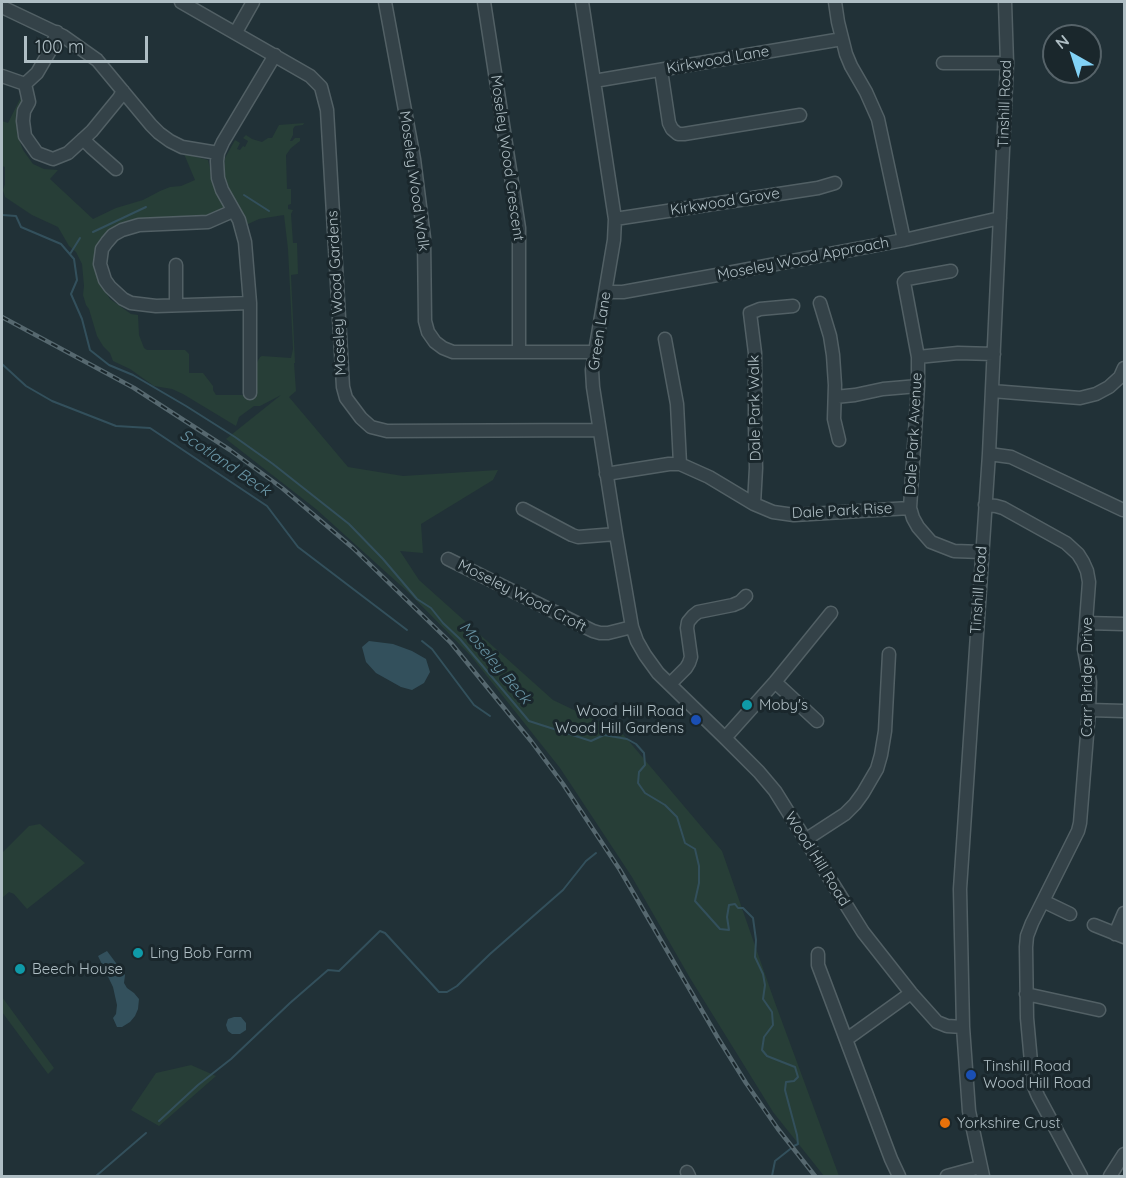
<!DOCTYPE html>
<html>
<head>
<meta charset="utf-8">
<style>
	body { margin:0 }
	#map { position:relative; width:1126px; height:1178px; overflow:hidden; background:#213137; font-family:Quicksand,sans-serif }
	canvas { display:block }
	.frame { position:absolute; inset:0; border:3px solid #afbec4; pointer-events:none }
	.north { position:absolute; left:1042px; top:24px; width:60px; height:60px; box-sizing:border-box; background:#1a272c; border:2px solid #566369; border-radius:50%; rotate:321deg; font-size:16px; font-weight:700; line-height:24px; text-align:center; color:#afbec4 }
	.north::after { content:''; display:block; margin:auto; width:21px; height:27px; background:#82d2f6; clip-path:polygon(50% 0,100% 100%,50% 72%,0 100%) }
	.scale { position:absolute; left:24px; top:36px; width:124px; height:27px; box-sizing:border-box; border:3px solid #afbec4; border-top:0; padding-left:8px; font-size:18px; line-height:21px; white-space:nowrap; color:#afbec4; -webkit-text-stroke:4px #1a272c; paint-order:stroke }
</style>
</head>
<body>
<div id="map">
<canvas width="1126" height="1178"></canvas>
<div class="frame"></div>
<div class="north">N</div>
<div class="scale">100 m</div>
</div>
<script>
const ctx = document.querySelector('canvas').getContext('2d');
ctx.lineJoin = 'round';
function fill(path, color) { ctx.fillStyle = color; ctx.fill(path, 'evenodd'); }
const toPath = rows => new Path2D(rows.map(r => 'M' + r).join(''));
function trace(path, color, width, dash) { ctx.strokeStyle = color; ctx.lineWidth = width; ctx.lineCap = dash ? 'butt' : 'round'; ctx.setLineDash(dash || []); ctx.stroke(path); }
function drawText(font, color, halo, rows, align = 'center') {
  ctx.font = font + ' Quicksand,sans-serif'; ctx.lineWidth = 6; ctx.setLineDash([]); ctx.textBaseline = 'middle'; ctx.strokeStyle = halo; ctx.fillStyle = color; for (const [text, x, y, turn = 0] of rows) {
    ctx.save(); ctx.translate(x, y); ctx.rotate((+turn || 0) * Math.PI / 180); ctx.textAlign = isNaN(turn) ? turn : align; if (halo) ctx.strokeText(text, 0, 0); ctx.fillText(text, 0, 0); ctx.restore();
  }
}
const green = toPath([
	[21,97,24,103,19,116,17,134,23,150,33,164,44,169,58,170,50,179,93,219,116,208,143,200,160,191,170,187,181,186,195,180,184,154,208,160,214,186,224,206,223,209,210,218,133,222,95,263,99,282,110,299,131,314,138,315,139,335,144,348,147,350,185,350,189,354,189,373,203,373,213,386,213,390,216,395,247,395,247,398,253,398,255,366,260,357,262,356,291,358,293,349,288,249,284,215,259,219,246,225,225,180,224,172,225,158,235,140,240,143,237,149,240,150,243,146,245,147,248,141,243,138,246,135,252,139,262,142,268,138,272,138,279,125,304,123,303,125,295,126,293,129,293,135,290,141,292,141,295,138,300,138,300,141,291,148,286,155,287,189,291,189,291,204,288,205,288,209,293,210,291,214,293,243,297,243,298,274,291,275,295,363,294,363,296,391,289,397,348,467,403,476,498,470,493,480,421,524,423,553,400,551,419,580,553,700,622,733,722,851,774,1000,839,1176,824,1176,773,1112,690,978,632,877,560,768,471,656,408,592,316,509,226,439,281,395,260,406,254,406,239,417,236,426,183,394,172,389,154,386,130,369,113,361,110,353,103,346,97,336,89,309,86,305,83,295,84,286,82,264,76,252,69,246,58,227,32,215,5,197,3,190,5,184,5,167,2,166,2,121,8,123],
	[40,824,85,863,27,909,14,894,9,892,2,898,2,853,29,826],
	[2,997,54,1068,48,1074,2,1012],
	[191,1065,216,1076,159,1126,131,1110,156,1073]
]);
const water = toPath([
	[369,641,393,644,412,651,426,659,430,672,424,683,412,690,401,687,376,673,366,662,362,647],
	[107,951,125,975,124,983,127,988,134,993,139,999,138,1009,135,1016,130,1022,122,1027,117,1027,113,1018,116,1014,117,1005,113,987,98,956],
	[234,1017,241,1017,246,1023,246,1030,240,1034,232,1034,228,1031,226,1025,228,1019]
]);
const stream = toPath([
	[244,195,269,211],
	[2,215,16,216,21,227,61,244,74,259,77,280,71,294,82,319,90,350,109,365,133,375,186,406,235,437,273,464,349,524,383,559,417,599,431,608,443,623,460,639,529,721,591,741,604,735,627,739,636,744,644,753,645,765,639,772,638,783,645,793,665,805,677,817,685,843,695,849,699,866,699,883,695,901,720,929,729,930,727,917,729,905,735,904,738,908,743,908,753,918,756,940,755,957,763,974,765,985,763,999,772,1012,773,1025,764,1037,762,1050,767,1056,795,1067,798,1077,794,1081,786,1082,785,1090,797,1135,798,1144,794,1146,775,1161,772,1176],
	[93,232,146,207],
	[70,254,80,238],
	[2,364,26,386,52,401,116,426,150,428,267,506,298,547,407,630],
	[422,641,432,649,474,705,490,716],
	[159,1121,198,1085,231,1059,290,1003,328,970,339,971,380,931,385,933,439,992,447,992,457,986,490,954,563,890,586,861,596,853],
	[96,1176,146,1133]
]);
const minor = toPath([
	[181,2,310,76,321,87,327,110,343,387,346,398,361,418,371,427,387,431,599,430],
	[385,2,414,159,424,238,425,321,428,332,435,342,443,348,453,352,595,352],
	[484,2,519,228,519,352],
	[582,2,615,219,614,240,595,352,592,370,593,387,616,534,632,627,637,641,645,655,658,673,725,738,759,772,775,791,863,932,911,993,937,1022,947,1026,963,1027],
	[835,2,838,22,846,54,851,66,866,92,878,119,904,240],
	[2,7,63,36,97,60,151,125,159,133,170,141,182,147,218,153],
	[236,32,253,2],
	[943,63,1007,63],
	[661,70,669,123,672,129,678,134,684,134,800,115],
	[2,76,25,84,37,73,51,49,57,32],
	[594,81,842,39],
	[25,84,29,102,24,111,23,121,25,136,37,153,53,159,68,153,92,131,119,98,123,91],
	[83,139,91,147,116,169],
	[233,211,208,222,139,225,122,230,113,235,107,242,102,249,100,264,105,280,110,287,123,299,131,303,156,306,250,303],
	[615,219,818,188,835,183],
	[176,265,176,305],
	[951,271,907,279,904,282,918,357,918,386,910,508,913,518,918,527,931,542,954,551,982,552],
	[606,292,623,292,728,273,904,240,1000,218],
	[820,303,830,336,833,355,835,385,834,419,839,440],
	[665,339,677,404,680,464],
	[918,357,958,353,994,354],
	[992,391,1080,398,1096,394,1109,387,1120,377,1124,368],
	[250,393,250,303,245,242,239,220,222,190,218,178,217,161,218,153,223,142,275,55],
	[835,397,855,395,883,389,918,386],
	[989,454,1011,457,1123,510],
	[606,474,669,464,680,464,709,477,754,504,773,512,794,515,910,508],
	[754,504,756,468,755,426,755,353,750,313,760,309,793,306],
	[985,505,996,506,1003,508,1066,543,1078,554,1083,562,1087,571,1089,582,1084,649,1090,682,1089,710,1080,823,1078,831,1032,923,1027,936,1026,947,1027,1018,1033,1084,1038,1096,1081,1176],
	[523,509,572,535,578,537,616,534],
	[448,559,593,631,600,633,608,633,632,627],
	[1086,623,1124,624],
	[775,682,817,721],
	[670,684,686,668,689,663,691,657,687,628,688,622,693,616,698,612,733,605,740,602,746,596],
	[1089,710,1124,711],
	[725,738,775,682,831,613],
	[805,840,845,814,855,804,863,793,877,769,881,755,885,731,889,654],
	[1043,901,1070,914],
	[1094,925,1124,937],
	[1115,934,1124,913],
	[818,954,818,965,891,1159,899,1176],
	[1026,994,1099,1010],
	[847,1039,911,993],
	[687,1172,689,1176],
	[947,1176,980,1167],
	[983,1176,969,1111,963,1027,960,889,989,454,1007,63,1005,2],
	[1110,1176,1124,1154]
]);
const rail = toPath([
	[2,317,134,388,230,450,282,488,353,548,451,643,531,741,563,784,620,870,718,1038,746,1083,778,1129,815,1176]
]);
const markers = [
	[747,705,6,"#0f9aa8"],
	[696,720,6,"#1a4fb4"],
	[138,953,6,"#0f9aa8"],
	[20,969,6,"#0f9aa8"],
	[971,1075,6,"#1a4fb4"],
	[945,1123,6,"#e8710a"]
];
const streetNames = [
	["Kirkwood Lane",718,60,-10],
	["Tinshill Road",1005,104,-88],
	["Moseley Wood Crescent",507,158,82],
	["Moseley Wood Walk",414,181,82],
	["Kirkwood Grove",725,202,-9],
	["Moseley Wood Approach",803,259,-11],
	["Moseley Wood Gardens",337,293,-93],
	["Green Lane",600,331,-81],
	["Dale Park Walk",755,408,-91],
	["Dale Park Avenue",914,434,-87],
	["Dale Park Rise",842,511,-3],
	["Tinshill Road",979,590,-86],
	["Moseley Wood Croft",522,596,27],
	["Carr Bridge Drive",1087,677,-90],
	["Wood Hill Road",817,859,58]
];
const poiNames = [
	["Moby's",759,705],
	["Wood Hill Road",684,711,"right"],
	["Wood Hill Gardens",684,728,"right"],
	["Ling Bob Farm",150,953],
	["Beech House",32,969],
	["Tinshill Road",983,1066],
	["Wood Hill Road",983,1083],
	["Yorkshire Crust",957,1123]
];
const waterNames = [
	["Scotland Beck",225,463,34],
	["Moseley Beck",495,663,50]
];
fill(green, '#273e37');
fill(water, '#33505c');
trace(stream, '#33505c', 2);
trace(minor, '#526065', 15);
trace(minor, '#344248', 12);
trace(rail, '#56686f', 4.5);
trace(rail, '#1a272c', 2, [7]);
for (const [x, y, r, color] of markers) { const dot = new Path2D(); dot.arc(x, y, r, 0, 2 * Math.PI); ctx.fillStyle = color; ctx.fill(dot); trace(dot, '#1a272c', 2); }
drawText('15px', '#afbec4', '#1a272c', streetNames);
drawText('15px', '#afbec4', '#1a272c', poiNames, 'left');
drawText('italic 16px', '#6893a3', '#1a272c', waterNames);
</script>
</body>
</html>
